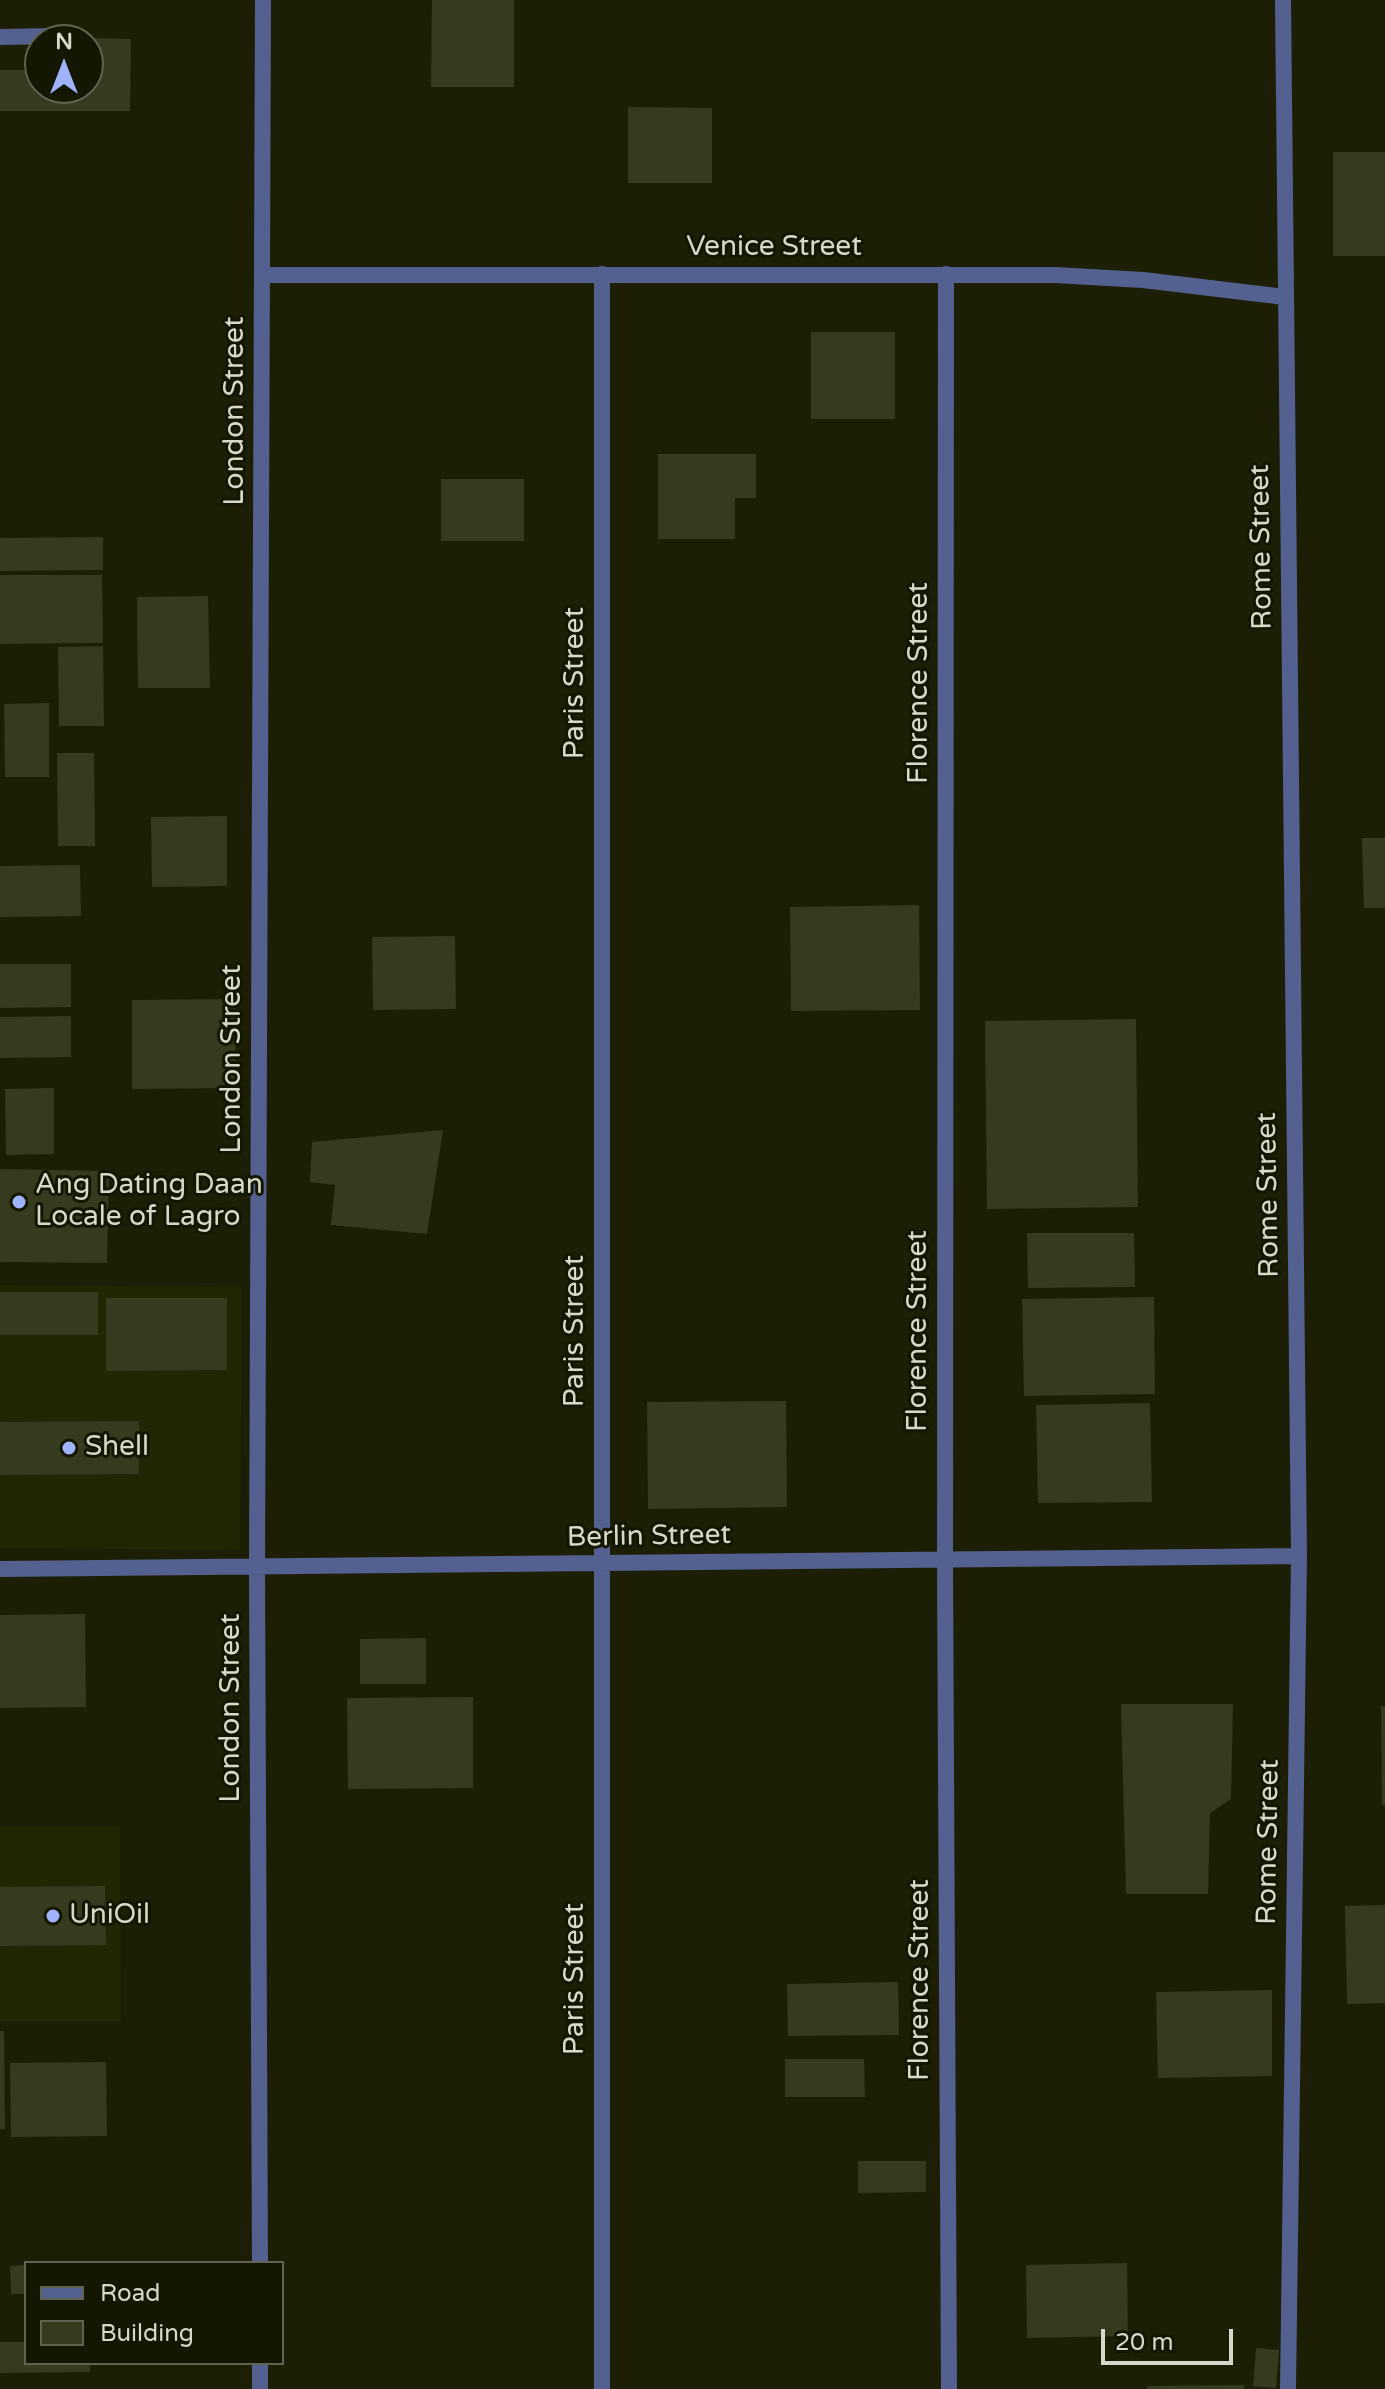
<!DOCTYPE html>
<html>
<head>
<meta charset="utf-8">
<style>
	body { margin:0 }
	#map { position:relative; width:1385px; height:2389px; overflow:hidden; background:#1c1f05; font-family:"Varela Round",sans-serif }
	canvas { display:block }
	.legend { position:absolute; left:24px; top:2261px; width:260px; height:104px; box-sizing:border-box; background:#131600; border:2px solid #616450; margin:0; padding:10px 14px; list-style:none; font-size:24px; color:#d6d9c9 }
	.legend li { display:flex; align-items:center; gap:16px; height:40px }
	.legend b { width:40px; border:2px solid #616450 }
	.north { position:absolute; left:24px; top:24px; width:80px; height:80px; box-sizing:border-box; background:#131600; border:2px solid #616450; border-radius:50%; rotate:0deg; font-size:22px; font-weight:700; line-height:32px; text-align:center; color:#d6d9c9 }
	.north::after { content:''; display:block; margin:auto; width:28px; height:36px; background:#9fb3fd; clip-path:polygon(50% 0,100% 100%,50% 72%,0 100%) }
	.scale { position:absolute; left:1101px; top:2329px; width:132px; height:36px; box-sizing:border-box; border:4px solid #d6d9c9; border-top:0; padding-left:10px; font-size:24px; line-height:28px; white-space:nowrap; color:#d6d9c9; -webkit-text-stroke:6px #131600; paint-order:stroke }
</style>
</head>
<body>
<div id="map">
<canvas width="1385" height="2389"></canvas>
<ul class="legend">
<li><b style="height:10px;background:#54608f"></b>Road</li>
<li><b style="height:22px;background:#363a1f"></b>Building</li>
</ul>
<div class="north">N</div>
<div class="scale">20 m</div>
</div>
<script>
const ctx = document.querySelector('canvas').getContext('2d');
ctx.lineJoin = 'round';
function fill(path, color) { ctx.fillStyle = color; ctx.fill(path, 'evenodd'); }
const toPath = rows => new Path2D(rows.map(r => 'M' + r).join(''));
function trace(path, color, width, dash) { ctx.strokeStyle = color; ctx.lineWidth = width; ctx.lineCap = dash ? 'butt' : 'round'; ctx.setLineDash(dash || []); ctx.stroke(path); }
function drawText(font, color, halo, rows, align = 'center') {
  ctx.font = font + ' "Varela Round",sans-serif'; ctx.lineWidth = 6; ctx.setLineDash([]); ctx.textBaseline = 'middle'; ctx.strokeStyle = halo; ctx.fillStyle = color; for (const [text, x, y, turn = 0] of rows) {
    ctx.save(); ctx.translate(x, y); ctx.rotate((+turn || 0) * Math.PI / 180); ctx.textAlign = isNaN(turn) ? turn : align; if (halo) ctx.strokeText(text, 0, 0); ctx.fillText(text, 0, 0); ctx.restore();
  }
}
const built = toPath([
	[0,1285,242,1287,240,1550,0,1548],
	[0,1826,120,1826,121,2021,0,2021]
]);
const building = toPath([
	[432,0,514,0,514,87,431,87],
	[88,38,131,39,130,111,0,111,0,70,40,70,40,88,88,88],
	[628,107,712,108,712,183,628,183],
	[1333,152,1385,152,1385,256,1333,256],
	[811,332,895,332,895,419,811,419],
	[658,454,756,454,756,498,735,498,735,539,658,539],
	[441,479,524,479,524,541,441,541],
	[103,537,103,570,0,571,0,538],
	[0,575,102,575,103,643,0,644],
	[208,596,210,688,138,688,137,597],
	[103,646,104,726,59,726,58,647],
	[49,703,49,777,5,777,4,704],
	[57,753,94,753,95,846,58,846],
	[227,816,227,886,152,887,151,817],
	[1362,838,1385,838,1385,908,1364,908],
	[80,865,81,916,0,917,0,866],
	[919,905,920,1010,791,1011,790,907],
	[455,936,456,1009,373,1010,372,937],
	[0,964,71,964,71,1007,0,1008],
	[235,999,236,1088,132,1089,132,1000],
	[71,1016,71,1057,0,1058,0,1017],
	[1136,1019,1138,1207,987,1209,985,1021],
	[54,1088,54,1154,6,1155,5,1089],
	[443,1130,427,1234,331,1225,335,1185,310,1182,312,1142],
	[0,1169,109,1171,107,1263,0,1262],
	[1027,1233,1134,1233,1135,1287,1028,1288],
	[0,1292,98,1292,98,1335,0,1335],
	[1154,1297,1155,1394,1024,1396,1022,1299],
	[106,1298,227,1298,227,1370,106,1371],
	[786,1401,787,1507,648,1509,647,1402],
	[1150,1403,1152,1502,1038,1503,1036,1405],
	[139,1421,139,1474,0,1475,0,1422],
	[85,1614,86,1707,0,1708,0,1615],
	[426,1638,426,1684,360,1684,360,1639],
	[473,1697,473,1788,348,1789,347,1698],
	[1121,1704,1233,1704,1231,1799,1210,1813,1208,1894,1126,1894],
	[1381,1706,1385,1706,1385,1805,1382,1805],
	[105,1886,106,1945,0,1946,0,1887],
	[1385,1905,1385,2003,1347,2004,1345,1906],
	[898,1982,899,2035,788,2036,787,1984],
	[1272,1990,1272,2076,1158,2078,1156,1992],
	[0,2031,4,2031,5,2129,0,2129],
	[785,2059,864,2059,865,2097,785,2097],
	[106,2062,107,2136,11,2137,10,2063],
	[858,2161,926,2161,926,2192,858,2193],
	[1127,2263,1128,2336,1027,2338,1026,2265],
	[26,2265,26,2294,11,2294,10,2266],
	[0,2342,26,2342,26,2363,90,2363,90,2372,0,2373],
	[1256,2348,1279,2350,1276,2388,1253,2386],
	[1244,2385,1244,2389,1147,2389,1147,2386]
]);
const lane = toPath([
	[0,37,59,36]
]);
const street = toPath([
	[1283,0,1299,1556,1288,2389],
	[602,274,602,2389],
	[946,274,945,1560,949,2389],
	[262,275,1055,275,1143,280,1285,297],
	[0,1569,1299,1556],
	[260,2263,257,1567,263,0],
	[260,2363,260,2389]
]);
const markers = [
	[19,1202,8,"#9fb3fd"],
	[69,1448,8,"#9fb3fd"],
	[53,1916,8,"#9fb3fd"]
];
const streetNames = [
	["Venice Street",774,248],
	["London Street",236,411,-90],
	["Rome Street",1262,547,-91],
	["Paris Street",576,683,-90],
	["Florence Street",920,683,-90],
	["London Street",233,1059,-90],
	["Rome Street",1269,1195,-91],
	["Paris Street",576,1331,-90],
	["Florence Street",919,1331,-90],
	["Berlin Street",649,1537,-1],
	["London Street",232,1708,-90],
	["Rome Street",1269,1842,-89],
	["Paris Street",576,1979,-90],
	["Florence Street",921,1980,-90]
];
const poiNames = [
	["Ang Dating Daan",35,1186],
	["Locale of Lagro",35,1218],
	["Shell",85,1448],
	["UniOil",69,1916]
];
fill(built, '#232604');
fill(building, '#363a1f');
trace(lane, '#54608f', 16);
trace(street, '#54608f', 16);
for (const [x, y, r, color] of markers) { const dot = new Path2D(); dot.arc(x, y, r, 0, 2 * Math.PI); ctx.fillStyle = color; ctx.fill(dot); trace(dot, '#131600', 3); }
drawText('28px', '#d6d9c9', '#131600', streetNames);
drawText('28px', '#d6d9c9', '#131600', poiNames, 'left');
</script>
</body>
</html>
